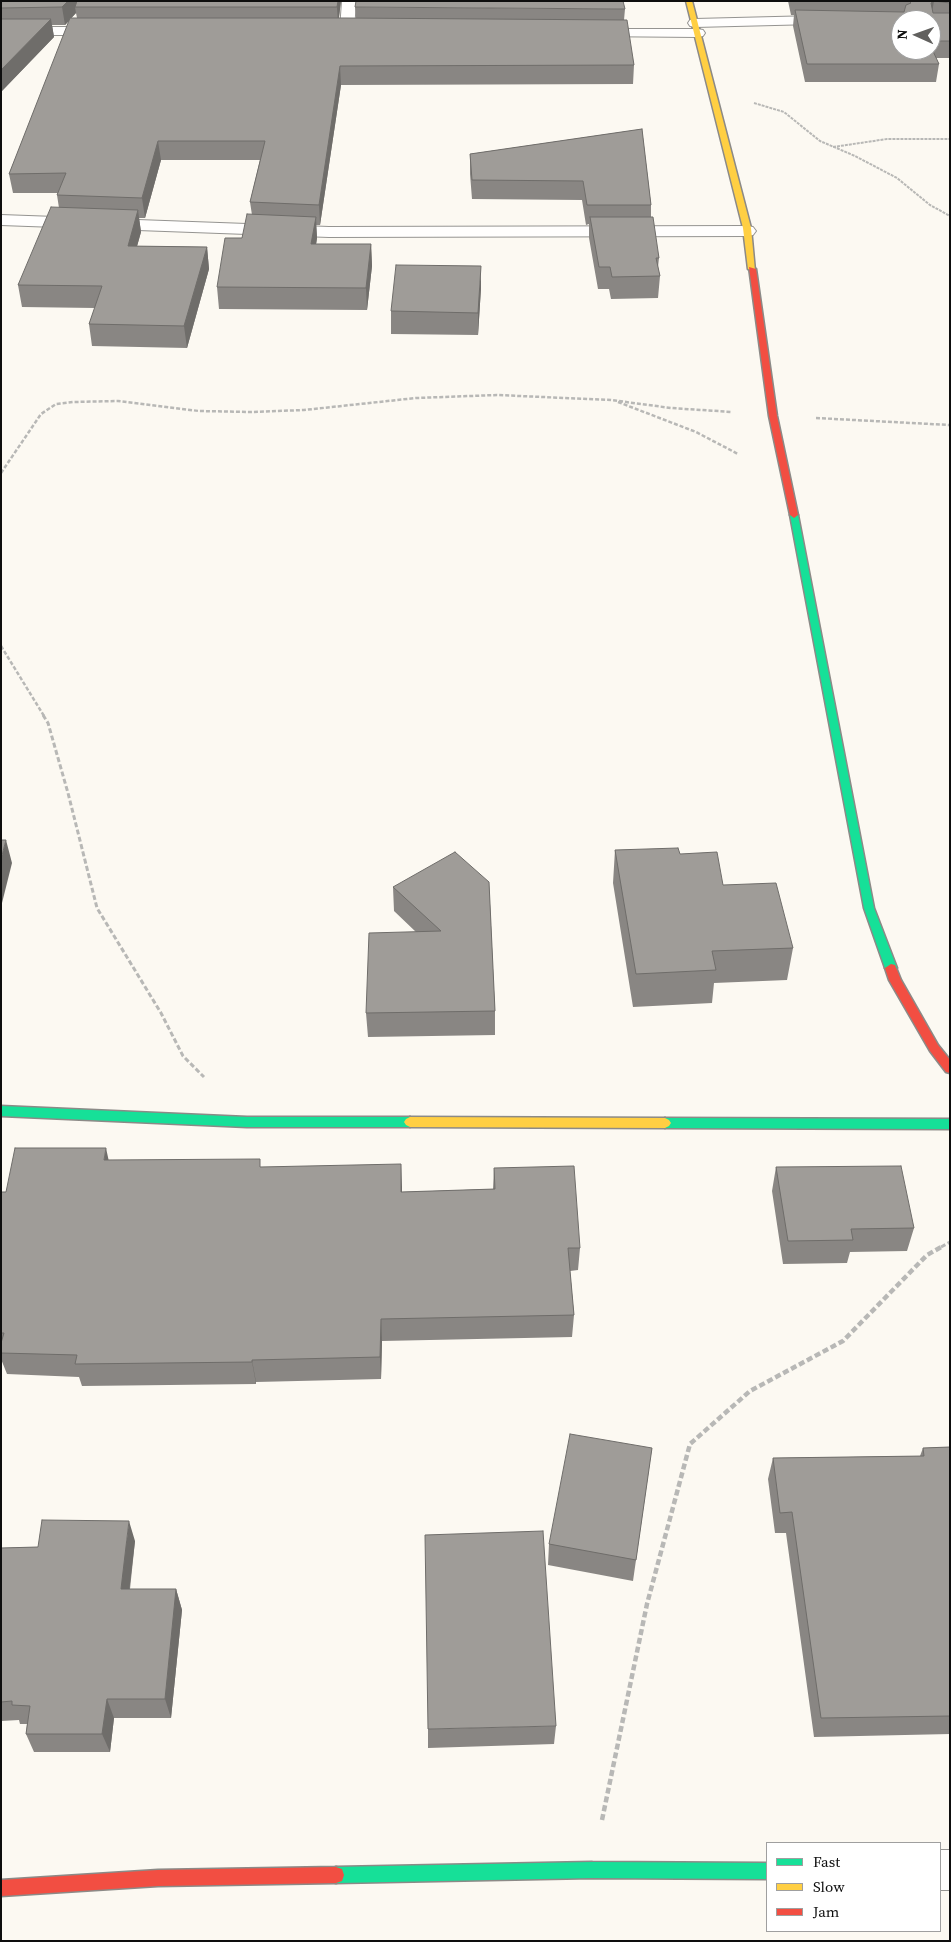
<!DOCTYPE html>
<html>
<head>
<meta charset="utf-8">
<style>
	body { margin:0 }
	#map { position:relative; width:951px; height:1942px; overflow:hidden; background:#fcf9f2; font-family:"Source Serif 4",serif }
	canvas { display:block }
	.frame { position:absolute; inset:0; border:2px solid #0e0e0e; pointer-events:none }
	.legend { position:absolute; left:766px; top:1842px; width:175px; height:90px; box-sizing:border-box; background:#fff; border:1px solid #9f9f9f; margin:0; padding:6px 9px; list-style:none; font-size:15px; color:#0e0e0e }
	.legend li { display:flex; align-items:center; gap:10px; height:25px }
	.legend b { width:25px; border:1px solid #9f9f9f }
	.north { position:absolute; left:891px; top:10px; width:50px; height:50px; box-sizing:border-box; background:#fff; border:1px solid #9f9f9f; border-radius:50%; rotate:272deg; font-size:14px; font-weight:700; line-height:20px; text-align:center; color:#0e0e0e }
	.north::after { content:''; display:block; margin:auto; width:18px; height:22px; background:#61605e; clip-path:polygon(50% 0,100% 100%,50% 72%,0 100%) }
</style>
</head>
<body>
<div id="map">
<canvas width="951" height="1942"></canvas>
<div class="frame"></div>
<ul class="legend">
<li><b style="height:6px;background:#16e098"></b>Fast</li>
<li><b style="height:6px;background:#ffcf43"></b>Slow</li>
<li><b style="height:6px;background:#f24e42"></b>Jam</li>
</ul>
<div class="north">N</div>
</div>
<script>
const ctx = document.querySelector('canvas').getContext('2d');
ctx.lineJoin = 'round';
const toPath = rows => new Path2D(rows.map(r => 'M' + r).join(''));
function trace(path, color, width, dash) { ctx.strokeStyle = color; ctx.lineWidth = width; ctx.lineCap = dash ? 'butt' : 'round'; ctx.setLineDash(dash || []); ctx.stroke(path); }
function fill(path, color) { ctx.fillStyle = color; ctx.fill(path, 'evenodd'); }
const pathFar3 = toPath([
	[754,103,784,112,820,141,855,156,897,178,930,205,950,216],
	[833,147,887,139,950,139]
]);
const pathFar2 = toPath([
	[618,402,696,432,738,454],
	[816,418,950,425],
	[1,473,41,414,56,404,73,402,118,401,199,411,251,412,304,410,416,398,497,395,611,400,671,408,732,412],
	[1,646,44,716]
]);
const pathFar1 = toPath([
	[43,715,48,723,68,793,97,908,161,1013,183,1056,204,1077],
	[941,1247,950,1242]
]);
const path = toPath([
	[602,1820,647,1604,690,1444,750,1391,843,1341,927,1255,943,1246]
]);
const street = toPath([
	[342,1,356,1,354,30,352,33,347,34,342,33,340,30,342,1],
	[815,16,906,20,901,20,901,27,815,24,695,27,690,26,688,23,690,20,695,19,815,16],
	[1,27,102,27,107,28,109,31,107,34,102,35,1,35,1,27],
	[593,29,698,29,703,30,705,33,703,36,698,37,588,36,586,33,588,30,593,29],
	[1,215,329,227,747,226,753,227,756,231,753,235,747,236,329,237,1,225,1,215],
	[940,1850,950,1850,950,1890,940,1890,940,1850]
]);
const fast = toPath([
	[794,512,798,515,874,908,897,968,891,972,885,968,864,908,790,515,794,512],
	[1,1106,247,1117,410,1117,414,1119,416,1122,414,1125,410,1127,247,1127,1,1116,1,1106],
	[665,1118,950,1119,950,1129,665,1128,661,1126,659,1123,661,1120,665,1118],
	[592,1862,767,1863,767,1879,592,1878,336,1883,330,1881,328,1875,330,1869,336,1867,592,1862]
]);
const slow = toPath([
	[686,1,692,1,751,228,755,271,748,269,743,228,686,1],
	[410,1117,665,1118,669,1120,671,1123,669,1126,665,1128,410,1127,406,1125,404,1122,406,1119,410,1117]
]);
const jam = toPath([
	[749,267,756,269,777,416,798,515,794,518,790,515,769,416,749,267],
	[891,964,895,965,901,980,938,1045,950,1060,950,1073,946,1072,930,1051,889,980,885,968,891,964],
	[336,1867,342,1869,344,1875,342,1881,336,1883,158,1886,1,1896,1,1880,158,1870,336,1867]
]);
const wall = toPath([
	[1,1,341,1,339,18,356,18,355,7,625,9,624,20,634,65,633,84,341,85,320,225,316,225,317,238,316,244,371,244,372,266,367,310,219,309,217,287,242,238,252,215,250,202,260,160,161,160,145,218,139,218,141,232,137,246,207,247,209,269,187,348,92,346,89,324,95,308,22,307,18,285,59,208,57,195,58,193,13,193,9,174,70,20,65,25,52,25,54,37,1,92],
	[76,13,77,18,71,18],
	[788,1,950,1,950,58,936,58,939,64,936,82,805,82,793,26,794,15,791,15],
	[931,20,931,50,901,50],
	[642,129,651,205,651,217,659,258,658,267,660,276,658,298,611,299,609,289,598,289,589,238,589,224,586,225,582,200,472,199,470,174,470,154],
	[481,288,478,335,391,334,391,311],
	[615,850,680,854,723,885,793,948,787,980,714,983,712,1003,633,1007,613,883],
	[489,882,495,1011,495,1035,368,1037,366,1013,416,932,394,911,393,887],
	[109,1160,262,1167,402,1192,493,1189,494,1168,580,1248,578,1270,570,1271,574,1315,572,1337,382,1341,381,1379,256,1382,256,1384,82,1386,79,1377,7,1374,1,1359,1,1192,6,1192],
	[776,1167,914,1228,907,1251,850,1252,847,1263,783,1264,772,1191],
	[950,1447,950,1734,814,1737,786,1533,775,1533,768,1479,773,1458,920,1456,923,1448],
	[652,1448,633,1581,548,1565,549,1544],
	[135,1541,130,1589,176,1589,182,1610,171,1718,114,1718,110,1752,34,1752,26,1734,27,1724,20,1724,19,1720,1,1721,1,1548,38,1547],
	[556,1726,554,1744,428,1748,428,1729]
]);
const shadedWall = toPath([
	[68,1,86,1,75,7,76,13,65,25,62,7],
	[338,1,341,1,338,24,337,7],
	[934,1,931,18,931,3],
	[51,19,54,37,1,92,1,70],
	[340,66,341,85,320,225,319,205],
	[158,141,161,160,145,218,142,198],
	[138,210,141,232,131,268,128,246],
	[316,217,317,238,313,266,311,244],
	[371,244,372,266,367,310,366,288],
	[207,247,209,269,187,348,184,326],
	[481,266,481,288,478,335,478,313],
	[6,840,12,863,1,907,1,859],
	[106,1148,111,1171,104,1160],
	[401,1164,402,1187,402,1214,401,1192],
	[381,1319,382,1341,381,1379,380,1357],
	[252,1360,256,1382,256,1384,252,1362],
	[129,1521,135,1541,127,1609,121,1589],
	[176,1589,182,1610,171,1718,165,1699],
	[107,1699,114,1718,110,1752,102,1734]
]);
const building = toPath([
	[1,1,68,1,62,7,1,8,1,1],
	[77,1,338,1,337,7,75,7,77,1],
	[356,1,623,1,625,9,355,7,356,1],
	[904,1,950,1,950,3,934,1,931,3,933,13,950,13,950,41,931,41,931,20,901,20,901,50,931,50,931,47,939,64,807,64,795,10,904,12,906,5,911,3,909,1,904,1],
	[70,18,346,18,627,20,634,65,340,66,319,205,250,202,265,141,158,141,142,198,57,195,66,173,9,174,70,18],
	[1,19,51,19,1,70,1,19],
	[642,129,651,205,587,205,583,181,472,180,470,154,642,129],
	[51,207,138,210,128,246,207,247,184,326,89,324,102,286,18,285,51,207],
	[247,214,316,217,311,244,371,244,366,288,217,287,225,238,242,238,247,214],
	[590,217,653,217,659,258,656,258,660,276,612,277,610,267,599,267,590,217],
	[396,265,481,266,478,313,391,311,396,265],
	[1,840,6,840,1,859,1,840],
	[678,848,680,854,717,852,723,885,776,883,793,948,712,951,716,970,636,974,615,850,678,848],
	[455,852,489,882,495,1011,366,1013,369,933,441,931,393,887,455,852],
	[15,1148,106,1148,104,1160,260,1159,260,1167,401,1164,401,1192,495,1189,494,1168,574,1166,580,1248,568,1248,574,1315,381,1319,380,1357,252,1360,252,1362,75,1364,77,1355,1,1353,1,1343,4,1333,1,1333,1,1192,6,1192,15,1148],
	[901,1166,914,1228,851,1229,853,1240,788,1241,776,1167,901,1166],
	[570,1434,652,1448,636,1560,549,1544,570,1434],
	[950,1447,950,1716,821,1718,792,1512,780,1513,773,1458,924,1456,923,1448,950,1447],
	[42,1520,129,1521,121,1589,176,1589,165,1699,107,1699,102,1734,26,1734,30,1706,12,1705,12,1701,1,1702,1,1548,38,1547,42,1520],
	[543,1531,556,1726,428,1729,425,1535,543,1531]
]);
trace(street, '#959491', 2);
trace(fast, '#8c8a87', 3);
trace(slow, '#8c8a87', 3);
trace(jam, '#8c8a87', 3);
trace(pathFar3, '#b8b8b6', 2, [3, 1]);
trace(pathFar2, '#b8b8b6', 2.5, [4, 2]);
trace(pathFar1, '#b8b8b6', 3, [5, 2.5]);
trace(path, '#b8b8b6', 4.5, [6, 3]);
fill(street, '#fffefd');
fill(fast, '#16e098');
fill(slow, '#ffcf43');
fill(jam, '#f24e42');
fill(wall, '#898683');
fill(shadedWall, '#6f6d6a');
fill(building, '#9f9c98');
trace(building, '#6f6d6a', 1);
</script>
</body>
</html>
